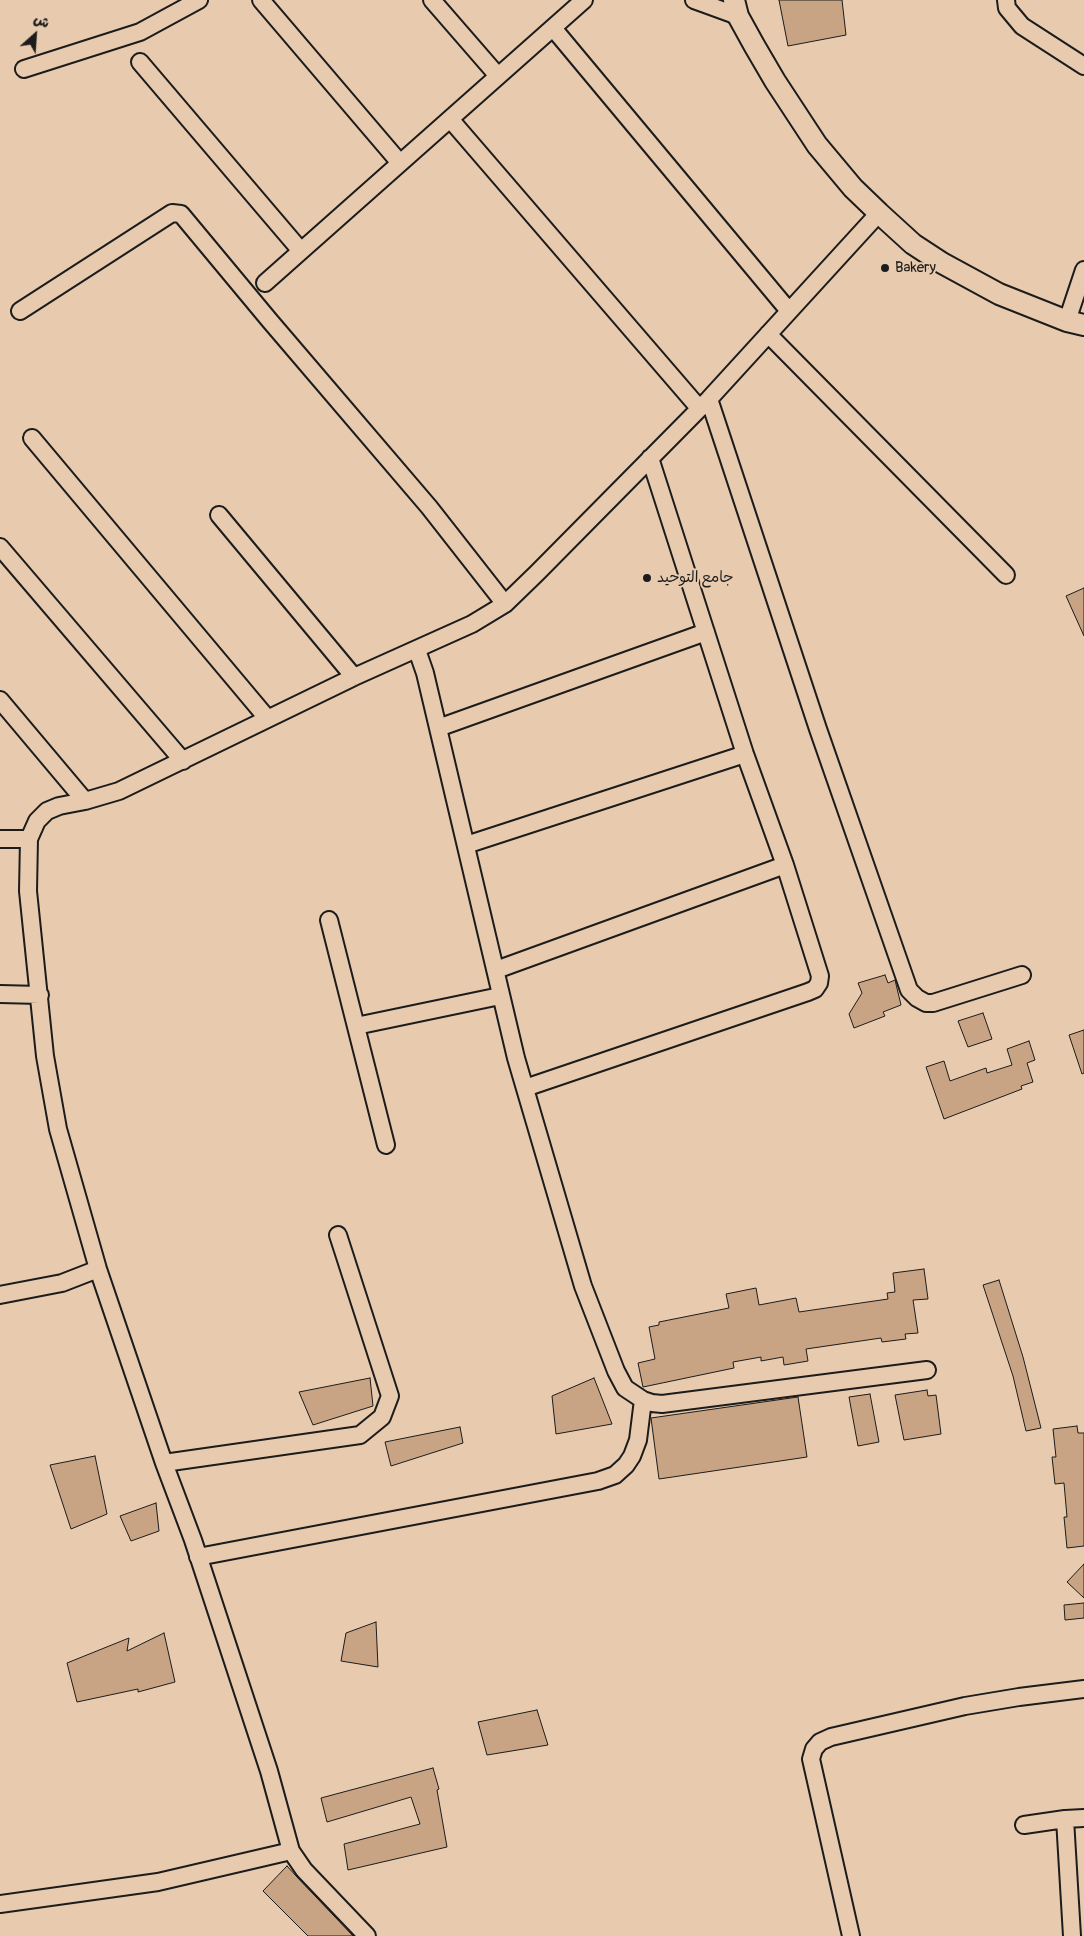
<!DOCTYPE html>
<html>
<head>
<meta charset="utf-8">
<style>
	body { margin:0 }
	#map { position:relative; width:1084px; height:1936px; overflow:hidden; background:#e8cbaf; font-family:Pangolin,"Playpen Sans Arabic",sans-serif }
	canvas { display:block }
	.north { position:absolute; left:10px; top:10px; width:50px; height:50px; -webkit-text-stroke:4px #e8cbaf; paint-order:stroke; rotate:26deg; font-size:14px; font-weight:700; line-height:20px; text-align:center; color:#1c1c1c }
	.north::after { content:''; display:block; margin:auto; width:18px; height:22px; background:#1c1c1c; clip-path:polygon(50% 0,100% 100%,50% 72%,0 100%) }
</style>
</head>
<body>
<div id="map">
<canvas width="1084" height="1936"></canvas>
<div class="north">ش</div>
</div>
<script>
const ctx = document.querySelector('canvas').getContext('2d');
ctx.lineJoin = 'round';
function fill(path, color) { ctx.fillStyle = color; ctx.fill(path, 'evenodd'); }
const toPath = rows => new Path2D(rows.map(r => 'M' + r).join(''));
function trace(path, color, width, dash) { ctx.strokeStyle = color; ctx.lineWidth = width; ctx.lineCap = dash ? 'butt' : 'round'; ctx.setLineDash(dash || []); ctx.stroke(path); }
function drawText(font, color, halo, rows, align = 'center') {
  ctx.font = font + ' Pangolin,"Playpen Sans Arabic",sans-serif'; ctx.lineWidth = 4; ctx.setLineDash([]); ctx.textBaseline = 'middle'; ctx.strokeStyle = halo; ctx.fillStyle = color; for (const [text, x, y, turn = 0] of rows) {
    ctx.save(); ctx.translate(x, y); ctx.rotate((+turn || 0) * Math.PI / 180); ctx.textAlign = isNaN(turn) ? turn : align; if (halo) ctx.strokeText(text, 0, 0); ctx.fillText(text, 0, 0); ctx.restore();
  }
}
const building = toPath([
	[779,0,842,0,846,35,788,46,779,0],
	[1084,588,1084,636,1066,596,1084,588],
	[885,975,888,983,895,980,901,1005,883,1012,885,1016,854,1028,849,1014,862,993,858,983,885,975],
	[983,1013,992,1039,968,1047,958,1021,983,1013],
	[1084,1030,1084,1073,1082,1074,1069,1035,1084,1030],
	[1029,1041,1035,1060,1027,1063,1033,1082,1021,1086,1022,1089,944,1119,926,1067,944,1061,950,1081,986,1068,987,1073,1012,1065,1007,1049,1029,1041],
	[924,1269,928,1299,913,1300,918,1333,905,1334,906,1339,882,1342,881,1338,806,1349,808,1361,784,1365,783,1357,761,1361,761,1357,733,1362,734,1368,643,1387,638,1363,655,1359,649,1327,659,1325,659,1322,729,1308,726,1294,756,1288,759,1305,796,1298,799,1312,888,1299,887,1293,895,1292,893,1273,924,1269],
	[999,1280,1023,1357,1041,1428,1026,1431,1013,1376,983,1285,999,1280],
	[370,1378,373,1406,313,1425,299,1392,370,1378],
	[594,1378,612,1424,556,1434,552,1396,594,1378],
	[927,1390,928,1396,936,1395,941,1434,904,1440,895,1395,927,1390],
	[870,1394,879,1442,858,1446,849,1397,870,1394],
	[798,1397,807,1457,659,1479,651,1418,798,1397],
	[1077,1426,1078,1433,1084,1433,1084,1546,1067,1548,1064,1517,1067,1517,1064,1483,1055,1484,1052,1457,1056,1457,1053,1429,1077,1426],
	[460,1427,463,1443,391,1466,385,1442,460,1427],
	[95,1456,107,1514,71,1529,50,1465,95,1456],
	[156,1503,159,1531,131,1541,120,1516,156,1503],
	[1084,1564,1084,1598,1067,1582,1084,1564],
	[1084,1603,1084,1618,1065,1620,1064,1605,1084,1603],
	[376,1622,378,1667,341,1661,346,1633,376,1622],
	[164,1633,175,1682,138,1692,138,1689,77,1702,67,1663,129,1638,127,1651,164,1633],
	[537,1710,548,1745,487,1755,478,1722,537,1710],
	[433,1768,439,1789,437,1790,447,1847,348,1870,344,1844,420,1824,411,1797,327,1822,321,1798,433,1768],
	[287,1866,297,1877,353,1936,308,1936,263,1891,287,1866]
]);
const minor = toPath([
	[261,0,400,163],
	[432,0,498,76],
	[694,0,738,16],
	[1006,0,1007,8,1022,26,1084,66],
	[553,28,789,311],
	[140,62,301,251],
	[24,69,140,32,199,0],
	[450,119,699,408],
	[265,283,584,0],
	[20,311,172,213,181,214,270,321,429,507,505,604],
	[1067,321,1084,270],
	[768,334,1006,575],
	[709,399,818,729,909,990,917,998,926,1003,933,1003,1022,975],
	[32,438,267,718],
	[219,515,354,677],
	[0,547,183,761],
	[417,650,425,673,516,1058,583,1286,616,1371,625,1388,643,1400,652,1403,662,1404,927,1370],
	[0,700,85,801],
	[438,728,706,632],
	[0,839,29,839],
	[466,845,745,754],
	[329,920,386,1145],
	[496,970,785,865],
	[0,994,40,995],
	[356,1026,500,996],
	[525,1088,808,992,815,989,819,983,820,976,785,865,745,754,650,458],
	[0,1295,62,1283,98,1269],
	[164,1463,360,1435,382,1417,390,1396,338,1235],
	[198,1557,598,1481,615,1475,626,1465,632,1456,638,1440,643,1400],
	[1065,1819,1072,1936],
	[1024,1825,1065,1819,1084,1818],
	[0,1904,158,1882,291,1851],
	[367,1936,304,1870,291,1851,269,1771,193,1540,164,1463,98,1269,58,1129,45,1056,28,891,29,839,37,821,47,811,59,806,85,801,119,791,354,677,472,624,505,604,537,573,709,399,879,213],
	[851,1936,811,1759,814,1749,820,1742,831,1737,965,1706,1019,1697,1084,1689]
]);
const tertiary = toPath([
	[734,0,738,16,754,45,775,81,817,145,853,188,879,213,913,244,942,263,999,294,1067,321,1084,325]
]);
const markers = [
	[885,268,5,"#1c1c1c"],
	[647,578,5,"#1c1c1c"]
];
const poiNames = [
	["Bakery",895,268],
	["جامع التوحيد",657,578]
];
fill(building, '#c9a484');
trace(building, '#1c1c1c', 1);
trace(minor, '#1c1c1c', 20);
trace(tertiary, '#1c1c1c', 24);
trace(minor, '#e8cbaf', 16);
trace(tertiary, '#e8cbaf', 20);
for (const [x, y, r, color] of markers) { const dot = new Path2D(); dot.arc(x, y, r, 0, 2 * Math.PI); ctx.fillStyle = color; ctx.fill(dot); trace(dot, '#e8cbaf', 2); }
drawText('15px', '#1c1c1c', '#e8cbaf', poiNames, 'left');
</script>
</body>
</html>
